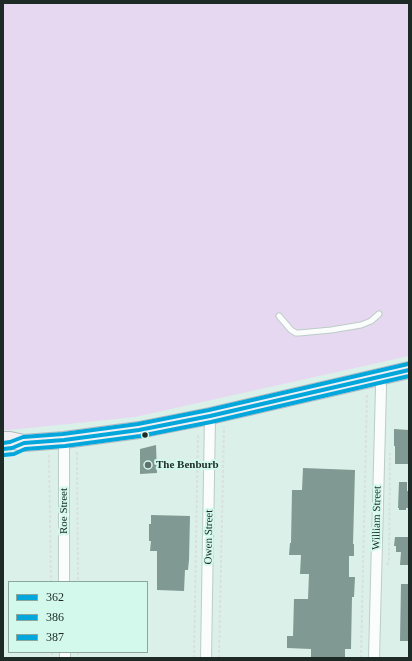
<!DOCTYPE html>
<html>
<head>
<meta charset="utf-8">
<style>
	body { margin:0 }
	#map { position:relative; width:412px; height:661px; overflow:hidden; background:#dbf0e9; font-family:"Times New Roman",serif }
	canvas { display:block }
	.frame { position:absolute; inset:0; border:4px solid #1d2a26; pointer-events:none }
	.legend { position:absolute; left:8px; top:581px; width:140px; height:72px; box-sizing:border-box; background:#d3f8ec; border:1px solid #8aa69d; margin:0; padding:5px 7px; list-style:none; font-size:12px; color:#1d2a26 }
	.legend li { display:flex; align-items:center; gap:8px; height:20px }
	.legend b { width:20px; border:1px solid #8aa69d }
</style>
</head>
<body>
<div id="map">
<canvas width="412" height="661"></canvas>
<div class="frame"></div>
<ul class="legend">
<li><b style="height:5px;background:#03a7db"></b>362</li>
<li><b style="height:5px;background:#03a7db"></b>386</li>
<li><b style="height:5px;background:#03a7db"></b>387</li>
</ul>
</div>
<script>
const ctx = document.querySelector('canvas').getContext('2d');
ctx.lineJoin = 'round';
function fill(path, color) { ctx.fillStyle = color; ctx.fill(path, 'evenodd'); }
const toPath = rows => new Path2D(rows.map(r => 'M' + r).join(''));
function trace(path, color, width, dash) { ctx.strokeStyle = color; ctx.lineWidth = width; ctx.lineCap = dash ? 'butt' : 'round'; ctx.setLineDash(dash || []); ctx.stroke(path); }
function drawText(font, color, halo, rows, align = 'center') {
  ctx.font = font + ' "Times New Roman",serif'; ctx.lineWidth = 4; ctx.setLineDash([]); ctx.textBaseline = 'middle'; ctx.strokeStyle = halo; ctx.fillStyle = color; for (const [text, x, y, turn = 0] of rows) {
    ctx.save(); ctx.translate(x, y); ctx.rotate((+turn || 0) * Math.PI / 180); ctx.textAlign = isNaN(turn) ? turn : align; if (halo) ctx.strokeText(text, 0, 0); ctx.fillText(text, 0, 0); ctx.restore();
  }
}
const green = toPath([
	[3,3,409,3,409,356,135,417,10,430,3,430]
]);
const building = toPath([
	[394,429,409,430,409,464,395,464,395,446,394,446],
	[156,445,157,473,140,474,140,449],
	[303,468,355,470,353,544,354,544,354,556,349,556,349,577,355,577,354,597,352,597,351,649,345,649,345,658,311,658,311,649,287,648,287,636,293,636,294,599,308,599,309,574,300,574,301,555,289,555,290,543,291,543,292,490,302,490],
	[399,482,407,482,407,491,409,491,409,508,406,508,406,510,399,510,399,508,398,508],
	[151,515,190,516,189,560,188,570,185,570,184,591,157,590,157,551,150,551,151,541,149,541,149,524,151,524],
	[395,537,409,537,409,565,400,565,401,552,396,552,396,546,394,546],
	[401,584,409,584,409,641,400,641]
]);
const path = toPath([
	[77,452,78,582],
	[49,455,51,582],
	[387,565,389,561,390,453],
	[52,652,52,658],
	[78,652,78,658],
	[194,658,198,433],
	[219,658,224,427],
	[361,658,367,393]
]);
const service = toPath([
	[279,316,291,330,296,333,299,333,331,330,361,325,371,321,379,314]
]);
const minor = toPath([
	[64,440,64,582],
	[65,652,65,658],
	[206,658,210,416],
	[374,658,381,387,379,378]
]);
const primary = toPath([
	[3,440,10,440,24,443,64,440,139,430,210,416,409,370]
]);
const bus1 = toPath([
	[3,449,12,448,24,443,64,440,139,430,210,416,409,370]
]);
const bus2 = toPath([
	[4,455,14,454,25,449,65,446,140,436,211,422,409,376]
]);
const bus3 = toPath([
	[3,443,10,442,23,437,63,434,138,424,209,410,408,364]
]);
const markers = [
	[145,435,3.5,"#1d2a26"],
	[148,465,4,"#606f6a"]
];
const poiNames = [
	["The Benburb",156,465]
];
const streetNames = [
	["Roe Street",64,511,-90],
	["William Street",377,518,-89],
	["Owen Street",209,537,-89]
];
fill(green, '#e6d8f0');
fill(building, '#819993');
trace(service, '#bcccc6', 7);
trace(minor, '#bcccc6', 12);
trace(primary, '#b6b8be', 18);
trace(path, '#d9e0de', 2, [3, 2]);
trace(service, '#fafdfc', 5);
trace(minor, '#fafdfc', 10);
trace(primary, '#f1f0f3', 16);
trace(bus1, '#03a7db', 4);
trace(bus2, '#03a7db', 4);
trace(bus3, '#03a7db', 4);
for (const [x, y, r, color] of markers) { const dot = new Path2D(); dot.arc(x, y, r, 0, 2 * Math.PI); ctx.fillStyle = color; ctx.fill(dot); trace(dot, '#d3f8ec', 1.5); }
drawText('bold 11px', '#1d2a26', '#d3f8ec', poiNames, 'left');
drawText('11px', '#1d2a26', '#d3f8ec', streetNames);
</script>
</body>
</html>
